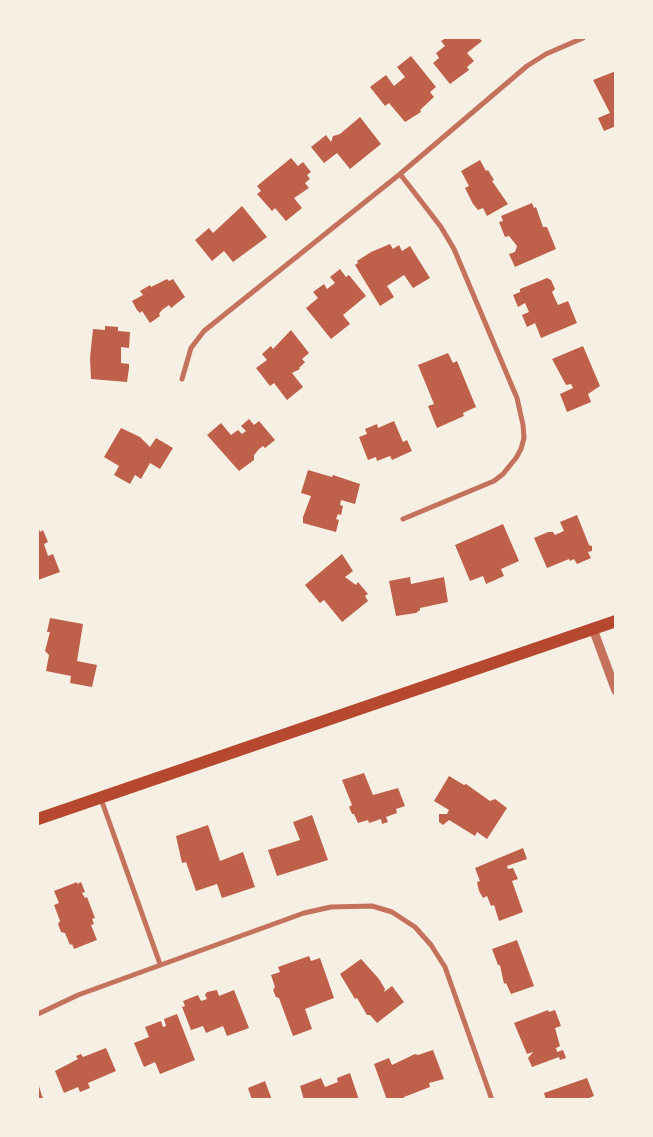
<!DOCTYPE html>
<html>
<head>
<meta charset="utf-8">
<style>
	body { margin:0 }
	#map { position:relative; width:653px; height:1137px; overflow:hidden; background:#f6efe4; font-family:Spectral,serif }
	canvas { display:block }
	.frame { position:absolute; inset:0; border:39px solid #f6efe4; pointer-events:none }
</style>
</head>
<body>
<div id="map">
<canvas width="653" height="1137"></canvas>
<div class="frame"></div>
</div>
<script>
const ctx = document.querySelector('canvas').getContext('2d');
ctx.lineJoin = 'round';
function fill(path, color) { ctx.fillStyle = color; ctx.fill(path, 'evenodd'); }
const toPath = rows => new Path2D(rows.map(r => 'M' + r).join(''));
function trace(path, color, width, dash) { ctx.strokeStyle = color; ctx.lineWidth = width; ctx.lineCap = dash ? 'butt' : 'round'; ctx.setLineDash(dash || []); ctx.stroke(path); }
const building = toPath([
	[446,38,479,38,482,41,467,53,474,61,467,67,469,70,450,84,433,63,439,58,436,53,445,46,441,41],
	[411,56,436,87,430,92,434,97,420,110,421,112,405,122,389,103,385,106,370,87,386,75,394,86,405,77,397,67],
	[616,71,616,126,604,131,598,118,610,113,593,80],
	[360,117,381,144,350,169,337,153,324,163,311,147,326,135,331,142,333,136,340,134],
	[291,158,298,166,303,162,311,172,307,175,310,179,305,183,309,188,294,198,302,208,286,221,275,208,272,211,257,194,261,191,257,186],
	[480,160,486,171,488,170,494,180,492,181,508,204,487,216,483,208,478,210,473,204,465,188,469,186,461,171],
	[532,203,534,208,536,207,543,227,547,227,556,249,515,267,509,254,515,252,517,246,509,236,505,237,499,222,503,221,501,216],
	[242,206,267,237,233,262,224,251,212,261,195,240,209,228,213,233],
	[390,244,393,249,399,245,402,251,410,246,430,278,413,288,404,275,387,286,394,297,380,306,355,265,358,263,357,261,371,252],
	[340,269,346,277,349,275,366,296,343,315,350,324,331,339,306,308,318,298,313,292,324,284,327,289,335,283,330,277],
	[547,278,551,280,555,289,552,292,558,305,568,301,577,323,541,338,535,323,527,327,522,315,529,312,525,303,518,307,513,295,520,292,520,289],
	[167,279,169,281,173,279,185,297,171,308,169,305,162,310,159,314,160,316,150,323,142,311,140,313,137,310,132,301,143,295,140,291,150,285,151,287],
	[105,326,118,327,118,331,130,332,129,348,121,347,121,363,129,364,129,368,127,382,91,379,90,358,93,329,105,330],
	[291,330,309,353,302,359,305,362,299,368,300,369,292,373,303,387,287,400,274,383,270,386,256,368,267,360,262,354,271,346,273,349],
	[583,346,600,386,588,394,591,402,567,412,560,394,573,388,571,384,566,385,552,359],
	[448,353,453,363,457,361,476,407,463,413,464,416,437,428,428,406,434,404,418,365],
	[249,419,254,425,259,421,275,440,265,448,263,446,259,449,254,455,254,460,239,471,207,435,221,423,231,435,238,430,242,434,246,431,241,426],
	[394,421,403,442,407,440,412,451,392,460,390,456,377,461,376,457,368,460,359,437,367,434,365,429,377,424,378,428],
	[121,428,140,437,150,447,156,438,173,448,160,469,150,463,141,479,135,475,130,484,114,475,119,466,104,457],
	[308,470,332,477,333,475,360,484,355,504,341,500,340,505,343,506,341,515,338,514,336,519,339,520,336,532,303,523,303,517,311,496,301,493],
	[577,515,589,545,592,546,592,551,588,552,591,558,577,564,574,559,570,561,569,559,547,568,534,538,548,532,553,532,555,535,564,531,560,522],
	[503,524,519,561,501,569,504,576,486,584,483,576,470,581,455,545],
	[38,526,40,532,43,530,48,542,44,544,48,556,53,554,60,572,38,580],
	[342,554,353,571,345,577,356,585,358,582,368,594,365,596,368,601,342,622,324,600,320,603,305,585],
	[410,577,411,584,444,577,448,602,420,608,420,610,416,613,396,616,389,581],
	[50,618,83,624,77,661,97,665,92,687,70,683,71,676,46,671,49,655,45,651,50,632,47,632],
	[364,773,373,795,398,788,405,806,396,809,397,813,386,817,388,822,382,824,381,819,369,823,368,820,358,823,354,814,352,814,349,807,352,805,342,780],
	[449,776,464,785,466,784,490,801,495,799,507,808,487,839,477,832,475,836,449,820,443,825,439,822,439,814,447,814,449,810,434,801],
	[312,815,328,860,277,876,268,850,300,840,293,822],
	[208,825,220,861,243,852,255,887,222,898,217,884,196,891,186,862,182,863,176,836],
	[523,848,527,859,507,866,508,869,513,868,518,879,512,881,523,912,499,921,494,905,491,906,487,896,483,898,479,891,477,882,480,881,475,868],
	[77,882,77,884,81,882,85,892,82,893,85,898,87,897,95,918,92,919,94,924,91,925,97,940,74,949,72,944,70,945,65,933,61,932,58,924,60,921,54,905,59,903,54,891],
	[517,940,534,986,511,994,506,983,504,984,500,965,498,965,492,949],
	[309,956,311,961,320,958,334,998,305,1009,312,1029,293,1036,279,998,276,997,273,990,275,987,271,975,280,972,278,967],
	[361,959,379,979,385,989,384,992,392,986,404,1002,377,1023,370,1015,367,1015,357,998,355,999,340,974],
	[217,990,219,996,234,990,249,1028,227,1036,223,1026,206,1033,203,1026,191,1030,182,1007,185,1006,183,1001,198,995,201,1001,207,999,205,995,207,992],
	[548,1010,549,1012,555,1010,561,1026,555,1028,560,1046,556,1048,557,1052,563,1050,566,1058,560,1060,559,1057,532,1067,528,1058,533,1052,527,1054,514,1023],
	[177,1014,195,1060,160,1074,155,1062,144,1067,134,1043,149,1037,145,1027,161,1021,163,1027,166,1026,164,1019],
	[106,1048,116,1071,88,1083,90,1088,80,1092,78,1087,64,1093,55,1071,78,1059,76,1056,81,1054,83,1057],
	[433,1050,444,1079,429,1083,430,1087,404,1097,404,1100,387,1100,374,1064,389,1058,392,1065,415,1054,418,1055],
	[350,1073,359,1100,304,1100,300,1086,321,1078,325,1087,338,1082,337,1078],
	[587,1078,594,1096,584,1100,546,1100,544,1093],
	[265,1081,272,1100,252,1100,248,1088],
	[38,1083,42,1096,44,1100,38,1100]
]);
const minor = toPath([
	[400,174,441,227,454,249,517,398,523,425,524,438,521,449,516,458,503,474,494,481,403,519],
	[182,379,191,348,204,331,400,174,527,66,546,54,583,38],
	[101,799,160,964],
	[38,1014,78,995,304,913,331,907,372,906,392,912,415,927,431,945,445,967,492,1100]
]);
const tertiary = toPath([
	[593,629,616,691]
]);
const primary = toPath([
	[38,819,616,621]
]);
fill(building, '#bf614a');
trace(minor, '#c5725c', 5);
trace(tertiary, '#c5725c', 9);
trace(primary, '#b5482f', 12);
</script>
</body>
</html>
